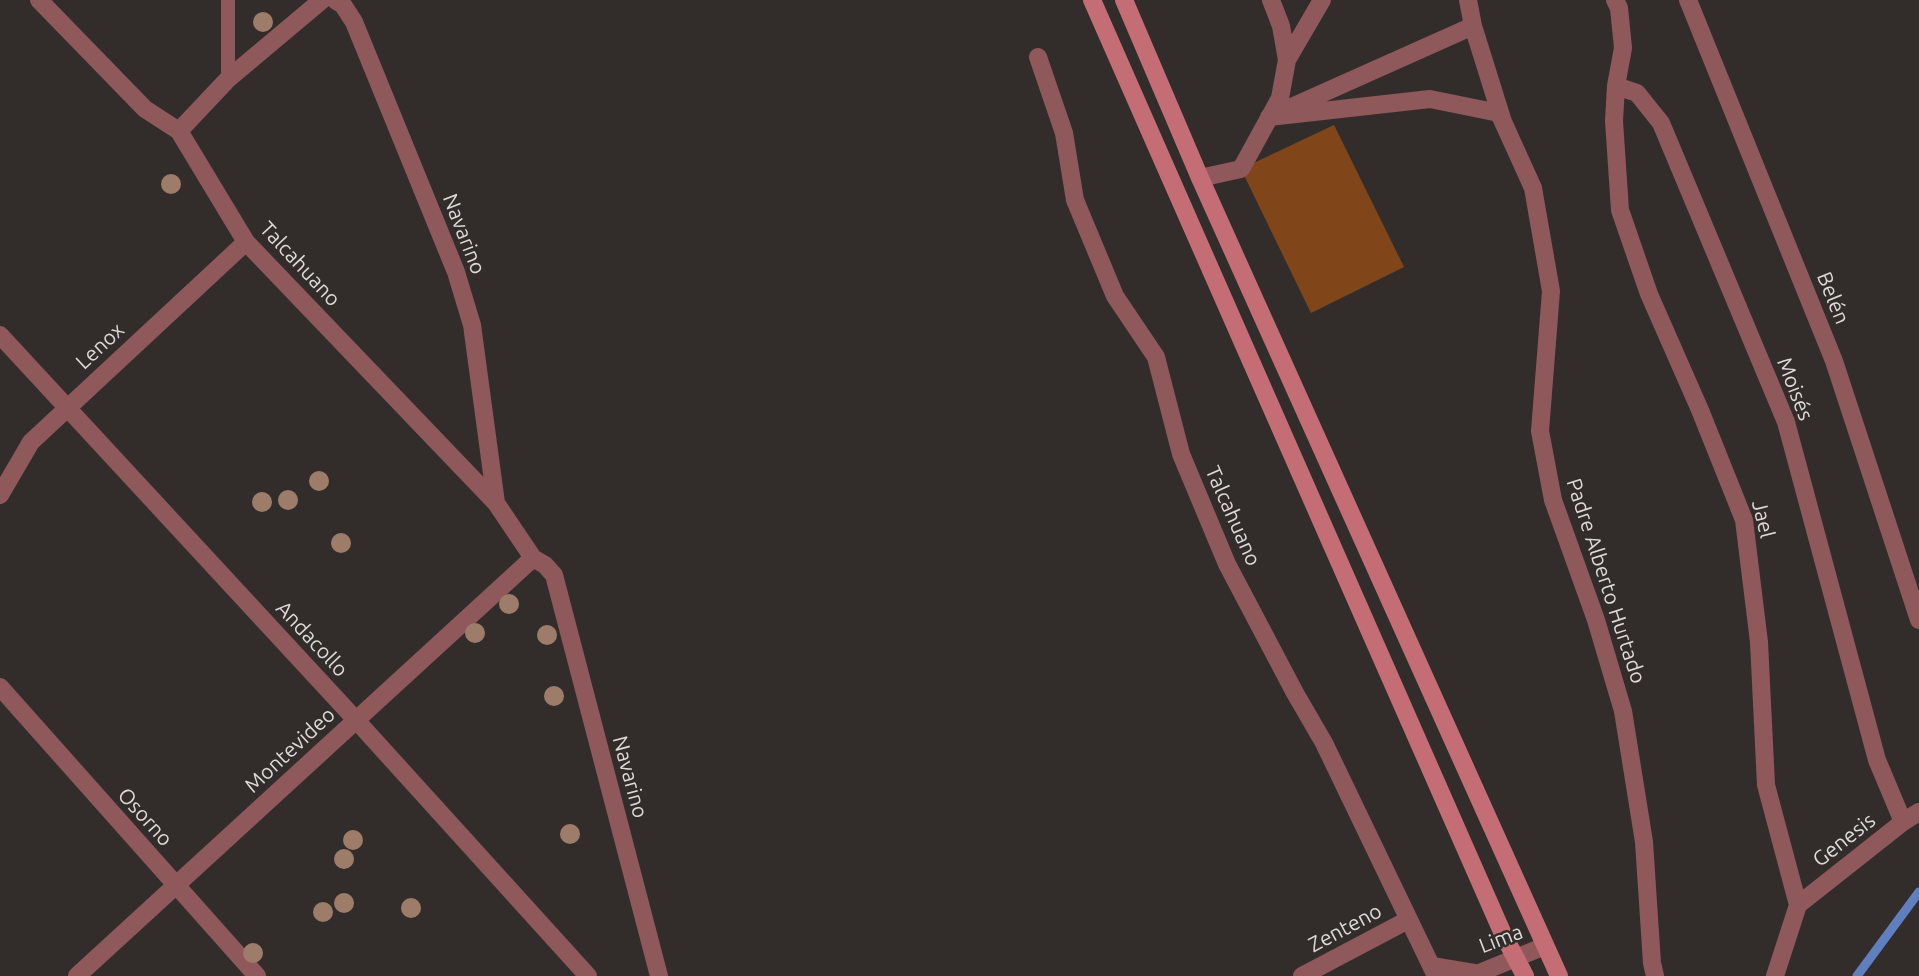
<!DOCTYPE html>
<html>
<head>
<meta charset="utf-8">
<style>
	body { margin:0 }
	canvas { display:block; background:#322d2b }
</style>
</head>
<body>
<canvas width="1919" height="976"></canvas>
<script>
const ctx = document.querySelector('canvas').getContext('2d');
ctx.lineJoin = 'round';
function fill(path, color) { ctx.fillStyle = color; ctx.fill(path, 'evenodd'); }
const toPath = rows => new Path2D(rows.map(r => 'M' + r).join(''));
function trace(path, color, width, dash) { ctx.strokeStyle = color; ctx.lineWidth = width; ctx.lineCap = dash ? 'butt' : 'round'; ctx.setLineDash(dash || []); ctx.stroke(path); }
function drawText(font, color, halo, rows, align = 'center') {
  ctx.font = font + ' Ubuntu,sans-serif'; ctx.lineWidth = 5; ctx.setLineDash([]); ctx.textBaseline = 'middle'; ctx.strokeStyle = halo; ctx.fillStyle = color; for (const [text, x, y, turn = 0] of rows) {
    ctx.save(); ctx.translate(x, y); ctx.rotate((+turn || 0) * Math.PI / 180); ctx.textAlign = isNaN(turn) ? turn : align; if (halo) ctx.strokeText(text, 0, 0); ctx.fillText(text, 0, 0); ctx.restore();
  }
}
const green = toPath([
	[1334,125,1404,267,1311,313,1241,169]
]);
const stream = toPath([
	[1857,976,1919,892]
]);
const lane = toPath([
	[228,0,228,79]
]);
const street = toPath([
	[39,0,145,109,179,131,246,242,496,503,533,558,545,565,554,575,659,976],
	[335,0,343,5,354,22,456,272,472,325,496,503],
	[1468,0,1473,26,1503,122],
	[1615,0,1619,8,1623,48,1616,86,1614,121,1620,210,1649,294,1700,410,1744,520,1759,642,1766,785,1798,905,1775,976],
	[1688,0,1834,361,1919,620],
	[1038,57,1064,133,1075,200,1115,296,1156,357,1181,454,1227,564,1295,693,1324,743,1436,976],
	[1287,60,1322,0],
	[1616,86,1637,93,1661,123,1786,422,1877,760,1903,822],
	[1285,110,1473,26],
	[1269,117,1430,99,1499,113,1533,188,1551,291,1540,431,1553,500,1596,620,1623,711,1644,842,1652,963,1655,976],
	[179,131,228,79,322,0],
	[1200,178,1241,169,1280,98,1287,60,1281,26,1271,0],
	[0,335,356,720,588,976],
	[0,495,31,442,246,242],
	[0,687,257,976],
	[1798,905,1903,822,1919,812],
	[1432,966,1474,973],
	[77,976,533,558],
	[1302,976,1408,920],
	[1472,976,1545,946]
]);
const secondary = toPath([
	[1092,0,1503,934,1525,976],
	[1124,0,1200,178,1559,976]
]);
const trees = [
	[263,22],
	[171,184],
	[319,481],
	[288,500],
	[262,502],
	[341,543],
	[509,604],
	[475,633],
	[547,635],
	[554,696],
	[570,834],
	[353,840],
	[344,859],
	[344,903],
	[411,908],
	[323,912],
	[253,953]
];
const streetNames = [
	["Navarino",464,234,69],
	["Talcahuano",300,264,47],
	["Belén",1833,298,68],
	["Lenox",100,346,-43],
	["Moisés",1795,389,69],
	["Talcahuano",1233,516,66],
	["Jael",1763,519,76],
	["Padre Alberto Hurtado",1606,581,72],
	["Andacollo",312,639,47],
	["Montevideo",290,750,-43],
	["Navarino",630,777,75],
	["Osorno",145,817,48],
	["Genesis",1844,840,-38],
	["Zenteno",1345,928,-28],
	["Lima",1501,939,-21]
];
fill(green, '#804619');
trace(stream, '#5f7fbe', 9);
trace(lane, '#8f585b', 14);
trace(street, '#8f585b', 18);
trace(secondary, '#c56d74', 18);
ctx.fillStyle = '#9d7d69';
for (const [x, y] of trees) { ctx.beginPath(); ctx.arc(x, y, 10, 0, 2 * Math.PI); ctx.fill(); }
drawText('21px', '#dddad8', '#322d2b', streetNames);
</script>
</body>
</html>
